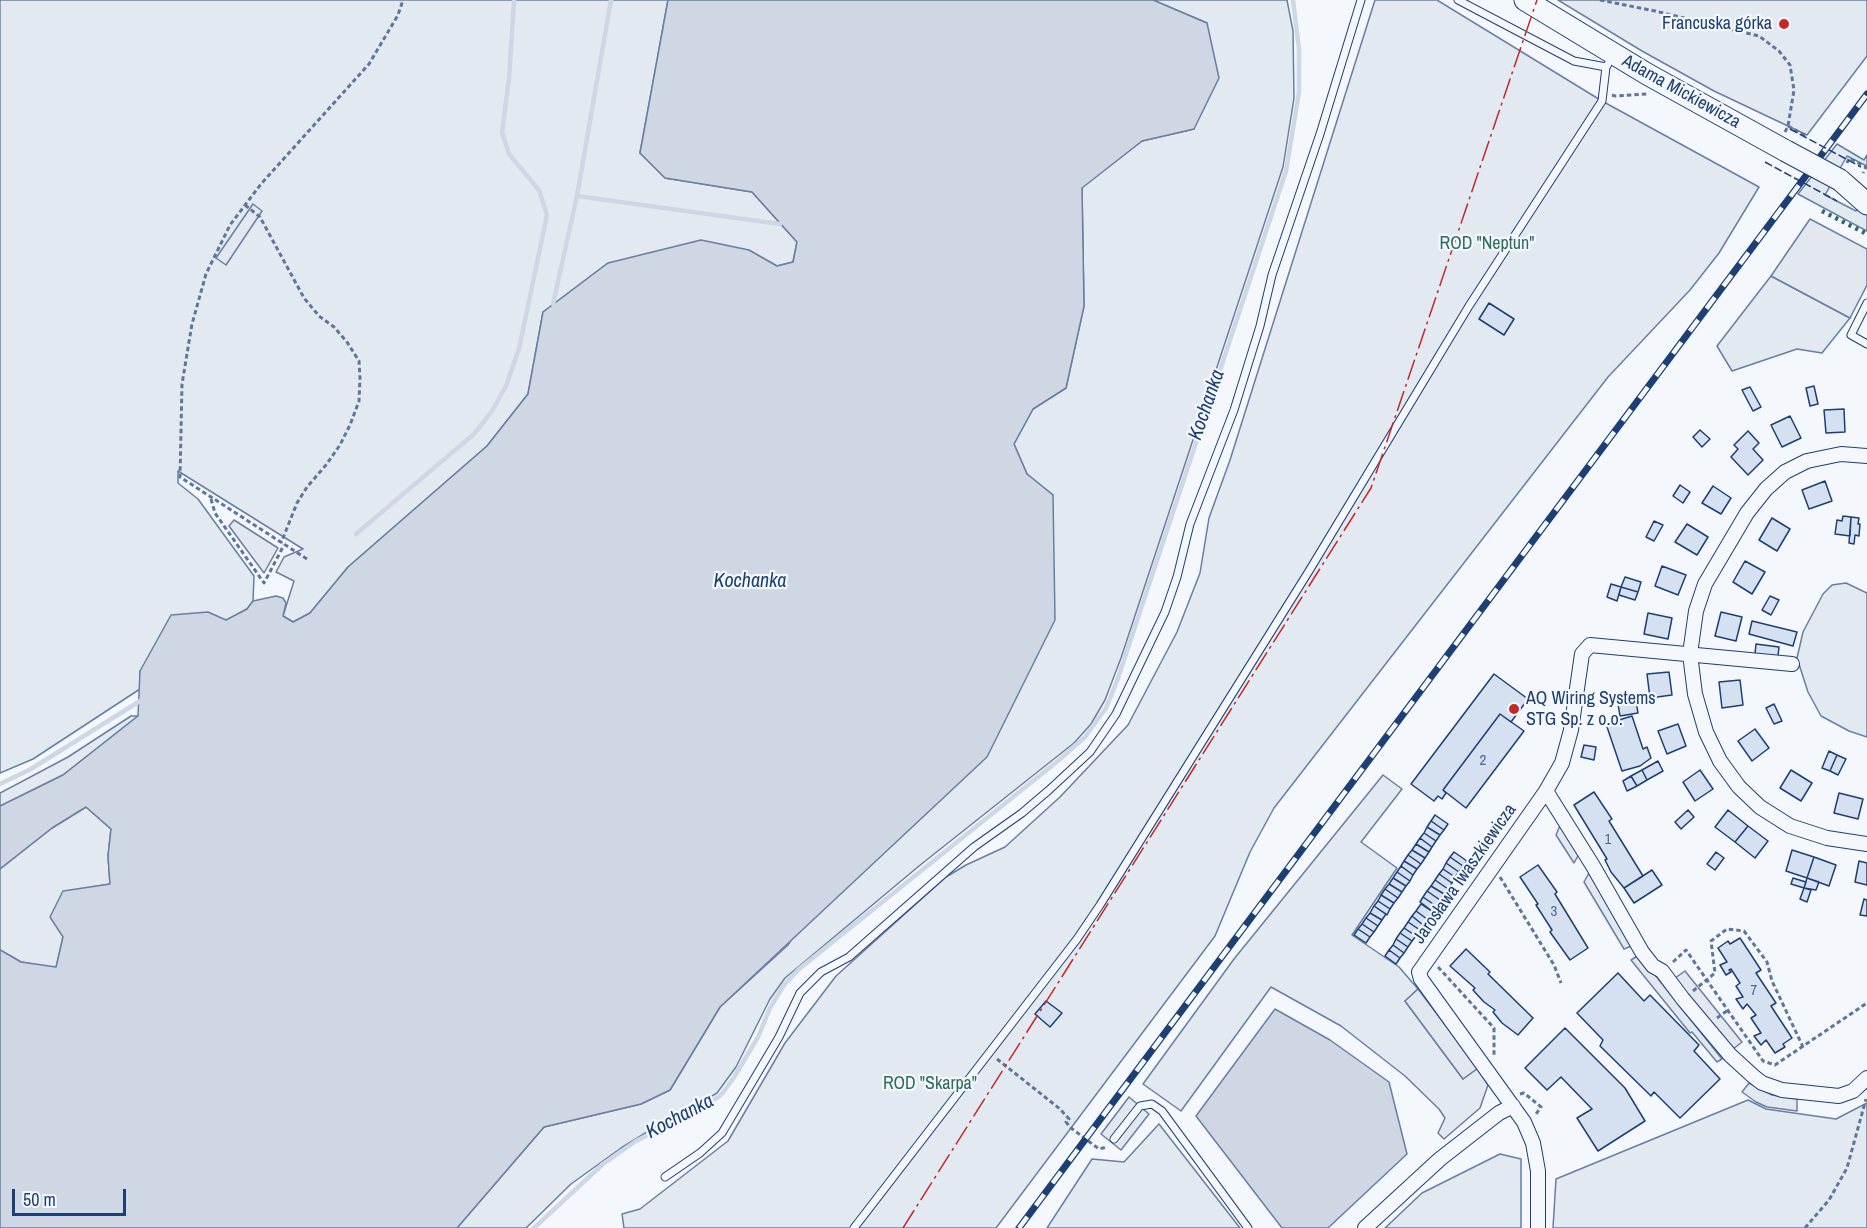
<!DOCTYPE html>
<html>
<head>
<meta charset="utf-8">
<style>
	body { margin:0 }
	#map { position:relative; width:1867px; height:1228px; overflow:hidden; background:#f4f7fb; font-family:"Archivo Narrow",sans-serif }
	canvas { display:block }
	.scale { position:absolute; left:12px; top:1189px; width:114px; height:27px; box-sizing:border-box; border:3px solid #1d3f73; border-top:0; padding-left:8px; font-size:18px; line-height:21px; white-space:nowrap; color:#1d3f73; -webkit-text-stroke:4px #f4f7fb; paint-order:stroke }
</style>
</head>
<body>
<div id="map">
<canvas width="1867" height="1228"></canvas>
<div class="scale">50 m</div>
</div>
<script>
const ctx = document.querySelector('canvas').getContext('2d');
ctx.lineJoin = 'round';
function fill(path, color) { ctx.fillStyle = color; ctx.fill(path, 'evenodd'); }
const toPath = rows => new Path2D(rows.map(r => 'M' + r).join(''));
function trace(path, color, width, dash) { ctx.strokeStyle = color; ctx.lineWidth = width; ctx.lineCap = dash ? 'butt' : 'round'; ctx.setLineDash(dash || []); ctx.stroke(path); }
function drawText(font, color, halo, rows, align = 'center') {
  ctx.font = font + ' "Archivo Narrow",sans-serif'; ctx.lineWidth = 4.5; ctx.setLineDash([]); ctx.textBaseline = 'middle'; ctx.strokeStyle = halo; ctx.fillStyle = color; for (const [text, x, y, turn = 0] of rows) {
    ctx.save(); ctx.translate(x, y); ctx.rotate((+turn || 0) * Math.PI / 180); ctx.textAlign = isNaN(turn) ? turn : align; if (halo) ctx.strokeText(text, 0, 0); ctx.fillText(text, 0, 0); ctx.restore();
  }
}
const green = toPath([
	[0,0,668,0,640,153,665,178,752,192,797,242,793,262,777,266,748,250,608,263,543,312,528,394,487,446,348,567,310,613,293,622,283,616,294,581,276,572,284,557,303,549,178,471,178,483,198,499,254,576,253,601,247,609,226,621,208,613,140,671,140,689,33,759,0,773,0,0],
	[1153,0,1287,0,1293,31,1294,98,1283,167,1121,658,1105,700,1091,724,1074,743,919,866,785,978,770,999,736,1067,717,1093,690,1109,660,1124,621,1148,571,1184,526,1228,457,1228,544,1127,641,1104,670,1090,720,1007,788,945,1053,495,1027,474,1014,444,1033,409,1066,388,1084,306,1082,187,1142,141,1194,129,1207,23,1153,0],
	[1375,0,1437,0,1602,101,1759,187,1719,253,1690,290,1608,377,1274,808,1250,852,1215,936,996,1228,624,1228,622,1214,640,1209,728,1141,785,1043,836,976,946,877,966,865,1005,847,1060,797,1128,725,1177,632,1200,573,1209,518,1230,460,1375,0],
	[1558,0,1867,0,1867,56,1807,135,1714,91,1642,51,1558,0],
	[1837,144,1864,160,1867,155,1867,166,1847,156,1825,195,1856,211,1860,206,1867,215,1867,231,1798,194,1837,144],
	[1771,276,1850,318,1822,353,1797,349,1732,371,1717,346,1771,276],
	[1846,583,1867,593,1867,737,1849,731,1821,716,1808,692,1797,658,1803,632,1823,594,1832,585,1846,583],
	[131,716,138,716,63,775,0,806,0,793,68,757,131,716],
	[1383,775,1402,789,1361,842,1397,868,1352,935,1399,967,1418,989,1405,1001,1463,1079,1478,1068,1488,1085,1480,1108,1444,1139,1438,1133,1445,1118,1439,1109,1405,1076,1341,1026,1271,987,1181,1111,1143,1084,1234,959,1383,775],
	[86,807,111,829,108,856,110,884,92,887,63,937,56,968,21,962,0,950,0,869,52,828,86,807],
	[1748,1100,1766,1109,1836,1119,1867,1103,1867,1228,1553,1228,1556,1179,1748,1100],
	[1159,1124,1240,1228,1047,1228,1092,1159,1124,1162,1159,1124],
	[1500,1154,1521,1159,1521,1228,1385,1228,1422,1193,1500,1154]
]);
const parking = toPath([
	[253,204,262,211,226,265,216,258,253,204],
	[1810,219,1867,249,1867,285,1850,318,1771,276,1810,219],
	[234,520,278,548,264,573,229,526,234,520],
	[1561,823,1579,854,1574,863,1556,835,1561,823],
	[1589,873,1634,945,1624,949,1584,882,1589,873],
	[1639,955,1722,1059,1717,1062,1692,1032,1690,1033,1631,960,1639,955],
	[1685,971,1742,1042,1732,1050,1675,978,1685,971],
	[1418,989,1478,1068,1463,1079,1405,1001,1418,989],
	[1749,1083,1772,1095,1797,1099,1797,1111,1767,1107,1756,1102,1742,1092,1749,1083],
	[1129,1097,1149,1114,1121,1150,1101,1134,1129,1097]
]);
const water = toPath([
	[668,0,1153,0,1207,23,1219,78,1194,129,1142,141,1082,188,1084,306,1066,388,1033,409,1014,444,1027,474,1053,495,1055,620,987,757,720,1007,670,1090,641,1104,544,1127,457,1228,0,1228,0,950,21,962,56,967,63,937,50,917,63,891,110,884,108,856,111,829,86,807,52,828,0,869,0,806,63,775,138,716,140,671,171,615,208,612,226,620,247,609,253,601,276,596,283,598,286,603,283,616,293,622,310,613,348,567,487,446,528,394,543,312,608,263,701,240,749,250,777,266,793,262,797,242,752,192,665,178,640,153,668,0],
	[1275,1009,1330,1040,1389,1082,1407,1154,1328,1228,1282,1228,1196,1116,1275,1009]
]);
const stream = toPath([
	[577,196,780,224],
	[553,304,577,196,611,0],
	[356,534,474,434,492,411,506,386,519,349,547,215,539,190,509,154,502,132,509,79,514,0],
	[0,784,31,769,140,701],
	[534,1228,603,1164,636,1141,703,1107,721,1095,733,1079,758,1037,770,1008,784,985,799,969,1059,760,1085,737,1106,708,1117,681,1286,171,1299,92,1299,49,1293,0]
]);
const building = toPath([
	[1489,303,1514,319,1504,335,1479,319,1489,303],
	[1814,386,1818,404,1810,406,1806,388,1814,386],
	[1750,387,1761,407,1753,411,1742,390,1750,387],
	[1844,409,1845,432,1826,433,1824,410,1844,409],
	[1790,416,1801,438,1782,447,1771,425,1790,416],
	[1700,430,1710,439,1702,447,1693,437,1700,430],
	[1748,431,1759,443,1753,449,1763,460,1748,475,1731,457,1738,449,1734,445,1748,431],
	[1825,481,1832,501,1809,509,1802,490,1825,481],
	[1680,485,1690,492,1683,503,1673,496,1680,485],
	[1713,486,1731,498,1721,514,1702,503,1713,486],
	[1843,516,1851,517,1850,536,1835,534,1837,520,1842,521,1843,516],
	[1851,517,1859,518,1858,524,1860,524,1859,536,1855,535,1854,544,1849,543,1851,517],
	[1772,518,1790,529,1777,551,1759,540,1772,518],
	[1654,521,1663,525,1654,541,1646,537,1654,521],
	[1687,524,1708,537,1697,555,1675,542,1687,524],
	[1745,561,1765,572,1752,594,1733,582,1745,561],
	[1662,566,1686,575,1678,595,1655,586,1662,566],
	[1625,577,1641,582,1638,592,1621,587,1625,577],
	[1611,584,1621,587,1617,601,1607,597,1611,584],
	[1621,587,1638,592,1635,600,1619,595,1621,587],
	[1770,596,1779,600,1771,615,1762,610,1770,596],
	[1721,612,1742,617,1736,641,1715,636,1721,612],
	[1648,613,1672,618,1668,639,1644,634,1648,613],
	[1752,621,1797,632,1793,646,1749,634,1752,621],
	[1756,644,1779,647,1778,656,1755,654,1756,644],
	[1669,672,1672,695,1650,698,1647,674,1669,672],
	[1494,674,1528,699,1511,722,1500,714,1443,790,1446,793,1442,799,1438,796,1434,801,1411,784,1494,674],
	[1740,680,1743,705,1722,708,1719,682,1740,680],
	[1636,701,1638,713,1620,716,1618,704,1636,701],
	[1774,704,1782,721,1774,724,1766,708,1774,704],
	[1500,714,1524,731,1466,808,1443,790,1500,714],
	[1632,716,1643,749,1647,747,1651,758,1640,766,1622,771,1606,724,1632,716],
	[1678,724,1686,746,1667,754,1658,731,1678,724],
	[1755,729,1769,748,1752,761,1738,741,1755,729],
	[1584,745,1596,747,1594,760,1581,757,1584,745],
	[1829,751,1837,755,1830,771,1822,768,1829,751],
	[1837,755,1846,759,1838,775,1830,771,1837,755],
	[1658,761,1663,771,1647,780,1642,770,1658,761],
	[1642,770,1647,780,1637,786,1631,776,1642,770],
	[1700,770,1713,789,1695,801,1683,782,1700,770],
	[1791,770,1812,783,1801,801,1780,788,1791,770],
	[1631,776,1637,786,1627,791,1623,781,1631,776],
	[1594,792,1612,819,1609,821,1643,876,1624,888,1611,872,1605,860,1607,859,1574,805,1594,792],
	[1839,793,1863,799,1858,819,1834,813,1839,793],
	[1688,810,1694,817,1681,829,1675,822,1688,810],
	[1728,810,1748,826,1735,842,1715,827,1728,810],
	[1435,815,1448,824,1444,830,1431,821,1435,815],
	[1431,821,1444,830,1440,835,1427,827,1431,821],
	[1748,826,1768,841,1755,858,1735,842,1748,826],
	[1427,827,1440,835,1436,841,1424,833,1427,827],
	[1424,833,1436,841,1432,847,1420,838,1424,833],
	[1420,838,1432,847,1429,852,1416,844,1420,838],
	[1416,844,1429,852,1425,858,1412,850,1416,844],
	[1412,850,1425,858,1421,864,1408,855,1412,850],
	[1792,850,1814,857,1807,878,1786,871,1792,850],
	[1454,852,1467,861,1463,866,1450,857,1454,852],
	[1716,852,1724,858,1715,870,1707,864,1716,852],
	[1408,855,1421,864,1417,869,1404,861,1408,855],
	[1450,857,1463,866,1459,872,1446,863,1450,857],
	[1814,857,1836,865,1829,886,1807,878,1814,857],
	[1404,861,1417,869,1413,875,1401,866,1404,861],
	[1859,861,1867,863,1867,885,1855,882,1859,861],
	[1446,863,1459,872,1455,877,1443,869,1446,863],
	[1538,865,1557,892,1555,894,1588,948,1570,960,1550,932,1552,930,1536,905,1538,904,1520,877,1538,865],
	[1401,866,1413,875,1410,881,1397,872,1401,866],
	[1443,869,1455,877,1452,883,1439,874,1443,869],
	[1652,870,1662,885,1634,903,1624,888,1652,870],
	[1397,872,1410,881,1406,886,1393,878,1397,872],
	[1439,874,1452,883,1448,889,1435,880,1439,874],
	[1393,878,1406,886,1402,892,1389,884,1393,878],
	[1793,878,1806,882,1804,888,1791,884,1793,878],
	[1807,878,1819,882,1816,890,1804,888,1807,878],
	[1435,880,1448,889,1444,894,1431,886,1435,880],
	[1389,884,1402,892,1398,898,1385,889,1389,884],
	[1431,886,1444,894,1440,900,1427,891,1431,886],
	[1804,888,1811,890,1807,902,1800,899,1804,888],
	[1385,889,1398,898,1394,903,1381,895,1385,889],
	[1427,891,1440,900,1436,906,1423,897,1427,891],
	[1381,895,1394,903,1390,909,1378,901,1381,895],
	[1423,897,1436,906,1432,911,1420,902,1423,897],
	[1864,899,1867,900,1867,916,1860,915,1864,899],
	[1378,901,1390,909,1387,915,1374,906,1378,901],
	[1421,904,1433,912,1427,919,1416,911,1421,904],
	[1374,906,1386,914,1382,920,1370,913,1374,906],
	[1416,911,1427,919,1423,925,1412,916,1416,911],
	[1370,913,1382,920,1378,926,1366,918,1370,913],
	[1412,916,1423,925,1420,930,1408,922,1412,916],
	[1366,918,1378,926,1374,932,1362,924,1366,918],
	[1408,922,1420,930,1416,936,1404,928,1408,922],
	[1362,924,1374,932,1370,937,1358,929,1362,924],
	[1404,928,1416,936,1412,941,1400,933,1404,928],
	[1358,929,1370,937,1366,943,1354,935,1358,929],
	[1400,933,1412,941,1408,947,1396,939,1400,933],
	[1740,938,1761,970,1756,973,1776,1003,1771,1006,1792,1038,1783,1044,1785,1047,1775,1053,1766,1040,1761,1045,1754,1036,1761,1033,1751,1018,1756,1015,1747,1004,1743,1009,1736,999,1743,997,1736,986,1740,983,1731,969,1729,970,1731,972,1726,975,1720,965,1727,962,1718,948,1728,941,1730,944,1740,938],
	[1396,939,1408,947,1404,953,1393,945,1396,939],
	[1393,945,1404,953,1400,958,1389,950,1393,945],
	[1466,949,1490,972,1488,974,1533,1018,1518,1035,1502,1023,1493,1012,1495,1010,1484,1002,1473,990,1475,988,1450,966,1466,949],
	[1389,950,1400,958,1396,964,1385,956,1389,950],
	[1618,973,1644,1001,1650,995,1699,1045,1694,1051,1720,1079,1680,1118,1654,1092,1651,1096,1600,1046,1603,1040,1577,1013,1618,973],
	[1046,1001,1062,1013,1050,1027,1035,1014,1046,1001],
	[1565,1028,1625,1088,1645,1121,1598,1151,1577,1118,1592,1109,1561,1077,1547,1090,1525,1068,1565,1028]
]);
const path = toPath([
	[1600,0,1655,11,1759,36,1779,51,1790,65,1794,90,1788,126,1785,132],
	[1612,95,1615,96,1647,94],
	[1788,126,1804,135,1801,138],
	[1847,163,1849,158,1866,167,1863,173],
	[245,205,260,217,304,298,319,316,334,327,347,342,359,361,360,378,359,401,350,425,340,445,326,465,307,487,297,503,281,543],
	[211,499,215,513,264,583,284,545],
	[307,559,180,477,182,384,192,324,206,274,230,225,261,184,369,64,398,15,403,0],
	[1500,877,1554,965,1561,983],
	[1673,962,1686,950,1763,1061,1775,1065,1867,1003],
	[1438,967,1494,1028,1494,1055],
	[1693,991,1715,973,1711,941,1727,929,1744,931,1767,962,1772,981,1803,1047],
	[1717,1018,1728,1010],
	[997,1059,1060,1109,1069,1119,1066,1122,1071,1128,1099,1149,1107,1147],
	[1520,1094,1524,1093,1541,1107,1536,1114],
	[1805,1228,1829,1200,1847,1168,1866,1099]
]);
const lane = toPath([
	[1458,0,1574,61,1606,67,1608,64],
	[1867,303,1851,335,1867,344],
	[1114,1139,1140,1106,1152,1104,1162,1111,1248,1228],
	[665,1177,700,1153,722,1133,779,1037,800,993,821,972,849,957,974,847,1022,813,1049,790,1090,752,1116,714,1165,612,1177,577,1190,524,1234,410,1260,326,1272,275,1320,134,1361,0],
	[854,1228,1077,939,1100,905,1309,571,1469,306,1602,101,1606,67]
]);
const street = toPath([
	[1867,456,1841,454,1807,461,1785,472,1766,489,1747,513,1705,584,1696,611,1690,654,1695,694,1706,732,1720,761,1739,787,1760,807,1790,826,1827,838,1867,844],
	[1546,791,1593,866,1642,952,1653,966,1662,971,1683,999,1730,1055,1753,1076,1762,1083,1782,1090,1839,1096,1853,1091,1867,1078],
	[1365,1228,1440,1159,1499,1113,1513,1106],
	[1538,1228,1538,1171,1533,1143,1524,1122,1421,979,1419,972,1546,791,1562,763,1571,730,1582,654,1590,645,1792,664]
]);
const primary = toPath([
	[1525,0,1647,74,1786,151],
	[1840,180,1867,204]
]);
const rail = toPath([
	[1019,1228,1867,94]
]);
const primaryBridge = toPath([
	[1786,151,1840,180]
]);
const hedge = toPath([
	[1822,211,1867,234]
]);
const fence = toPath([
	[1790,129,1861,167],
	[1765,162,1837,201]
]);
const power = toPath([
	[903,1228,1371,488,1537,0]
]);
const markers = [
	[1784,24,6,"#c62828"],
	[1514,709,6,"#c62828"]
];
const numberNames = [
	["2",1483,761],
	["1",1608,840],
	["3",1554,912],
	["7",1754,991]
];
const poiNames = [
	["Francuska górka",1772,24],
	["AQ Wiring Systems",1526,699,"left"],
	["STG Sp. z o.o.",1526,720,"left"]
];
const streetNames = [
	["Adama Mickiewicza",1681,92,29],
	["Jarosława Iwaszkiewicza",1465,874,-55]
];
const parkNames = [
	["ROD \"Neptun\"",1487,244],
	["ROD \"Skarpa\"",930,1084]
];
const waterNames = [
	["Kochanka",1207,405,-71],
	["Kochanka",750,582],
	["Kochanka",680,1117,-28]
];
fill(green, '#e3e9f0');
trace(green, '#687fa3', 1.5);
fill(parking, '#e3e8f0');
trace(parking, '#687fa3', 1.5);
fill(water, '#cfd7e4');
trace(water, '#687fa3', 1.5);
trace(stream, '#cfd7e4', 4.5);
fill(building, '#d5e0f0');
trace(building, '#1d3f73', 1.5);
trace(lane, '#1d3f73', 9);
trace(street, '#1d3f73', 16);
trace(primary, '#1d3f73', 23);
trace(path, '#5e769c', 3, [4.5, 3]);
trace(lane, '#f4f7fb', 7);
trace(street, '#f4f7fb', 14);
trace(primary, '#f4f7fb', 21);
trace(rail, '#1d3f73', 7);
trace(rail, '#f4f7fb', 4.5, [14]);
trace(primaryBridge, '#1d3f73', 23, []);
trace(primaryBridge, '#f4f7fb', 21);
trace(hedge, '#2c6c60', 4.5, [3, 4.5]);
trace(fence, '#1d3f73', 1.5, [8, 3]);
trace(power, '#c62828', 1.5, [21, 4.5, 3, 4.5]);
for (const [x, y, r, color] of markers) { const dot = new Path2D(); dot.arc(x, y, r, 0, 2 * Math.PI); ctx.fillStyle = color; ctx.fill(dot); trace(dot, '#f4f7fb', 2); }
drawText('15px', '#4b6792', null, numberNames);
drawText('18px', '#1d3f73', '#f4f7fb', poiNames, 'right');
drawText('18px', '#1d3f73', '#f4f7fb', streetNames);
drawText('18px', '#2c6c60', '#f4f7fb', parkNames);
drawText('italic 20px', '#1d3f73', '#f4f7fb', waterNames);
</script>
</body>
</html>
